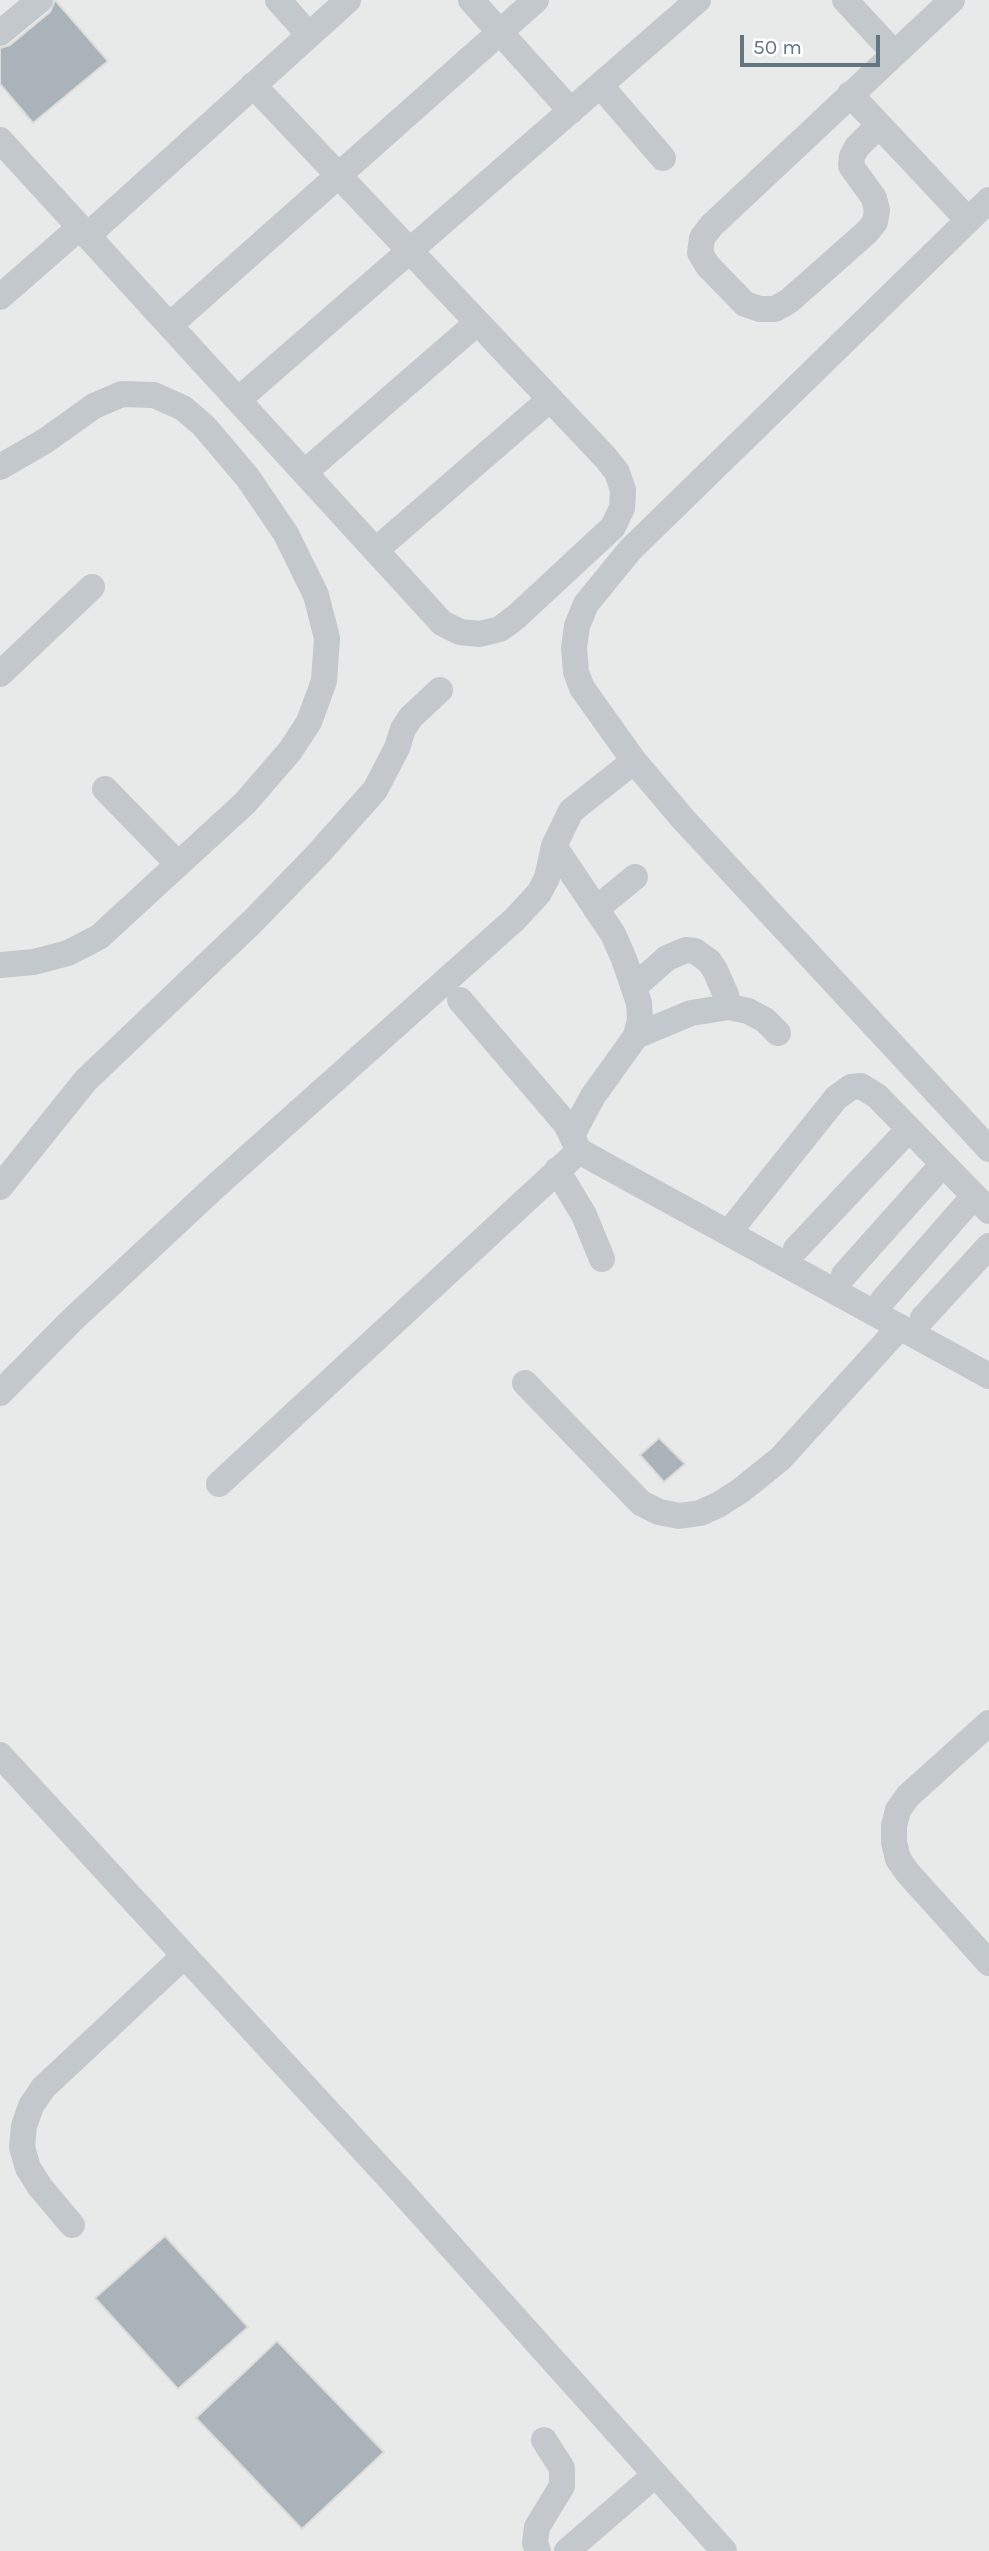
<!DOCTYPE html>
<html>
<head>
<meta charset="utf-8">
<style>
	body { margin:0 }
	#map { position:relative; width:989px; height:2551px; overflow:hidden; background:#fafaf8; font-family:Karla,sans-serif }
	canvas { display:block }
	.scale { position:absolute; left:740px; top:35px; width:140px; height:32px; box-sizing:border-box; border:4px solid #657683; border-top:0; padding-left:9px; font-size:21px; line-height:24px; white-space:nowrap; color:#657683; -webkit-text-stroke:5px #fff; paint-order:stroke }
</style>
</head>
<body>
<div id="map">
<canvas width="989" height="2551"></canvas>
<div class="scale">50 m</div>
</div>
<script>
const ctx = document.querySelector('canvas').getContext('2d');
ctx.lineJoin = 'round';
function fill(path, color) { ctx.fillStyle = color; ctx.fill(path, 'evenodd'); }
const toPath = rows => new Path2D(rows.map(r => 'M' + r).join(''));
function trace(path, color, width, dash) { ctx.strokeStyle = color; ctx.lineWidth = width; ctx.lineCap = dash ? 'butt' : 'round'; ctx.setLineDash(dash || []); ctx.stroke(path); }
const built = toPath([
	[0,0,989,0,989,2551,0,2551]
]);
const building = toPath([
	[55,0,108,61,33,123,0,84,0,48,10,45,50,12,55,0],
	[659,1438,685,1464,664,1482,640,1455,659,1438],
	[165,2236,248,2327,178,2389,95,2298,165,2236],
	[277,2341,384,2452,302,2529,196,2418,277,2341]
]);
const minor = toPath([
	[278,0,309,35],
	[471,0,571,111],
	[845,0,894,53],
	[0,33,40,0],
	[600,85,663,158],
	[850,94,968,220],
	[879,125,857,147,852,156,851,166,874,198,877,210,875,222,867,232,789,301,775,309,760,309,745,304,708,266,700,253,702,238,711,226,952,0],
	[0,140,442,623,460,632,480,634,500,629,516,617,613,527,622,508,623,490,617,472,605,457,253,85],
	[989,200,630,550,586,604,577,626,574,648,576,672,582,688,634,761,684,820,989,1149],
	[87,236,348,0],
	[0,297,79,228],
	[170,325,536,0],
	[238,400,698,0],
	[0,467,45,441,94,406,122,394,154,395,183,408,204,426,248,478,286,534,316,595,327,638,324,681,309,722,290,751,245,803,99,937,68,953,34,962,0,965],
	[305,472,477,323],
	[376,550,549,400],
	[0,674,92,587],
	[105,789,178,864],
	[554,846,613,934,624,959,639,1003,640,1020,636,1036,593,1096,572,1135],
	[596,909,635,877],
	[634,987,667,958,686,950,695,951,709,961,715,970,726,995,729,1007],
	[460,1000,566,1124,579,1151,989,1376],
	[636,1036,691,1013,729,1007,748,1011,765,1020,778,1033],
	[557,1170,584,1215,602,1259],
	[0,1187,86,1080,252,922,318,854,375,790,397,748,403,729,411,717,440,690],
	[729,1232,836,1098,851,1087,861,1086,877,1096,989,1211],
	[796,1249,909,1129],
	[844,1275,943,1164],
	[883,1300,974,1196],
	[923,1318,989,1246],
	[525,1383,641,1503,659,1512,679,1516,700,1513,718,1505,740,1491,780,1459,900,1327],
	[0,1393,71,1321,218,1184,515,919,539,893,547,878,554,846,571,811,634,761],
	[219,1484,579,1151],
	[989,1723,908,1796,898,1810,894,1826,894,1842,898,1859,907,1872,989,1963],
	[0,1755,402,2192,724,2551],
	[72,2225,40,2187,28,2168,22,2147,24,2126,31,2106,43,2088,184,1956],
	[538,2551,535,2543,537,2527,562,2486,562,2468,544,2440],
	[567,2551,655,2475]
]);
fill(built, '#e8e9e9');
fill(building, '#aab3b9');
trace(building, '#dcdcda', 2);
trace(minor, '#c3c8cc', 26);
</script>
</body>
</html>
